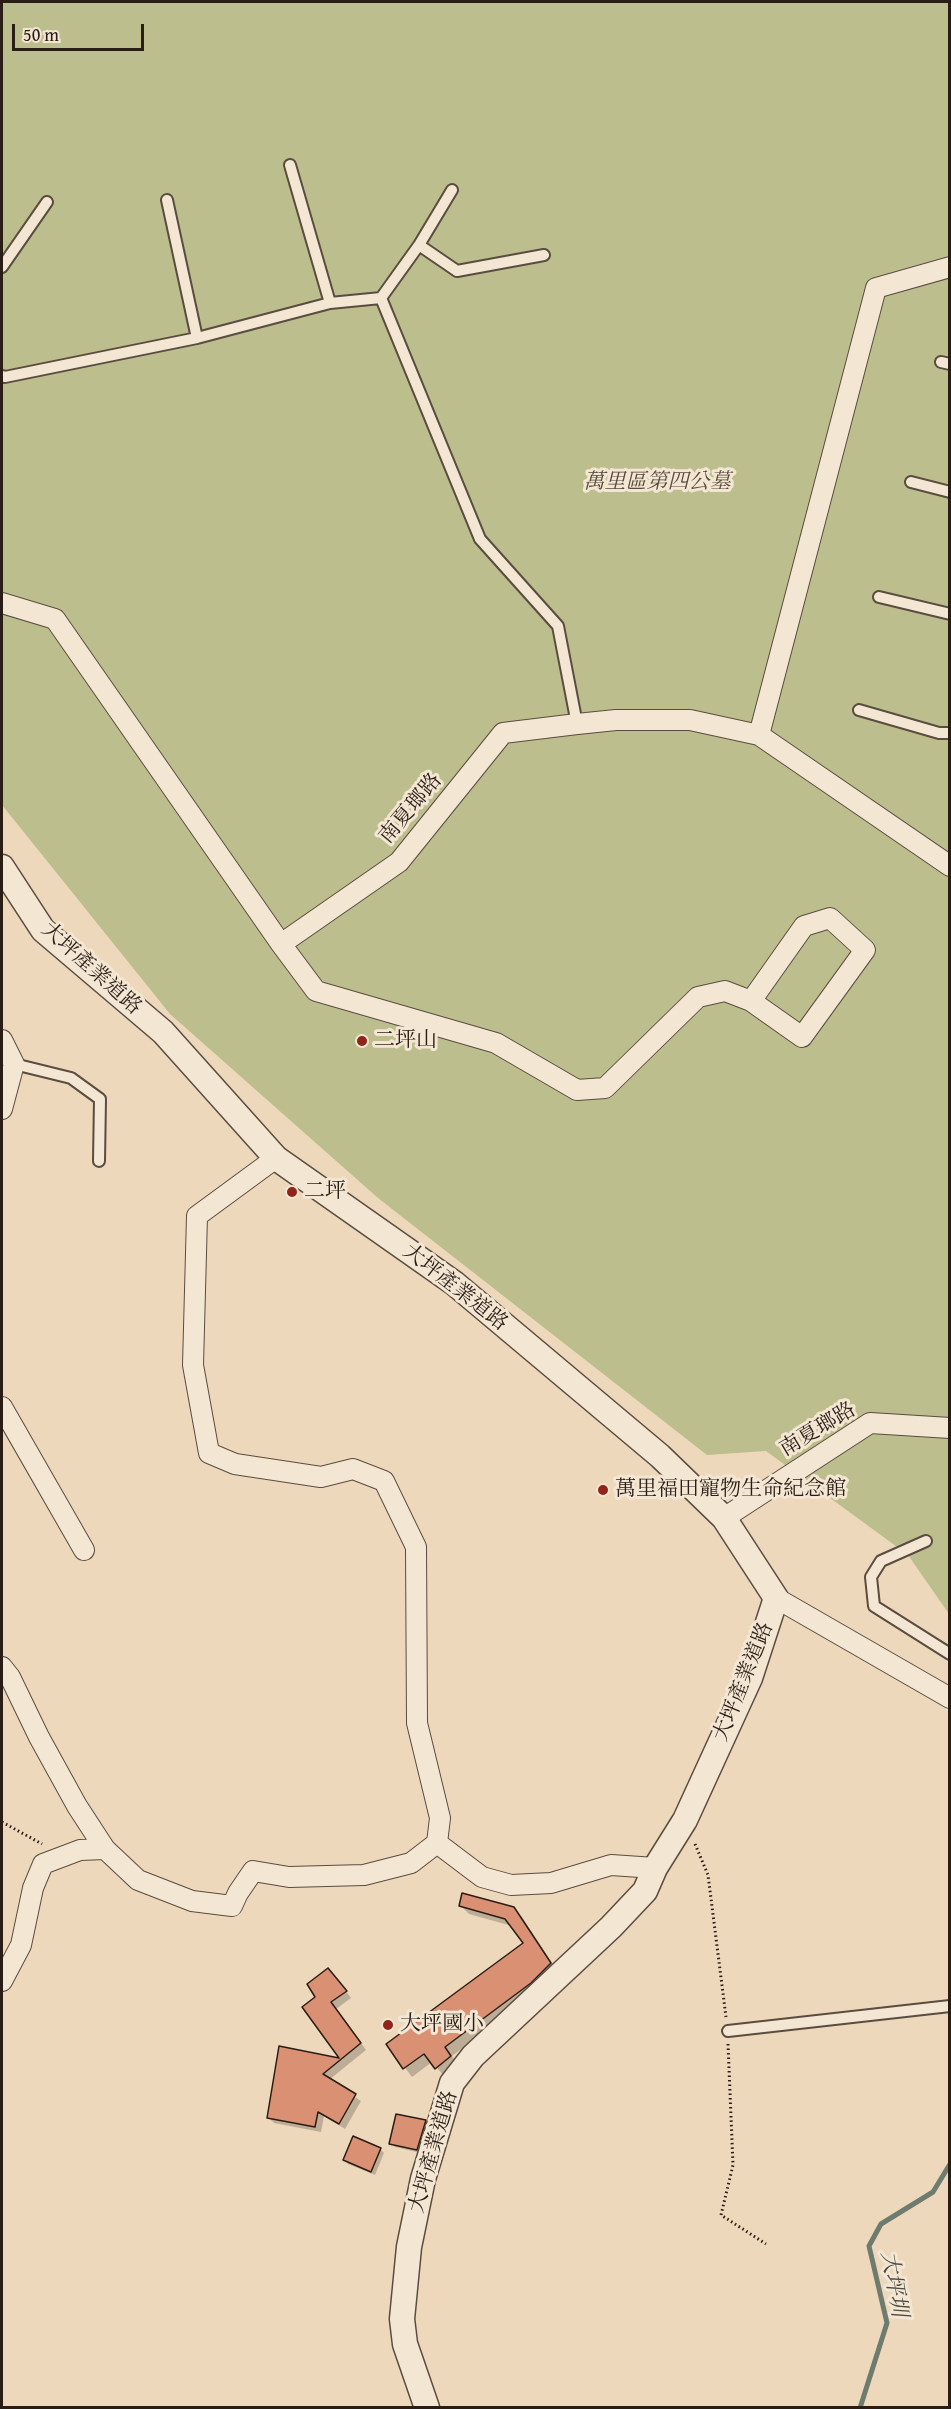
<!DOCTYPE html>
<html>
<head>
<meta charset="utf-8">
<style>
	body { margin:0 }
	#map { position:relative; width:951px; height:2409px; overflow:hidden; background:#edd8bc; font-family:"Gentium Book Plus",serif }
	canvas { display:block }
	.frame { position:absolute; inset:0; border:3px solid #2a1d16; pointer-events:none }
	.scale { position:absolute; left:12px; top:24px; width:132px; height:27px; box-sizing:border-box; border:3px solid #2a1d16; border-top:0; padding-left:8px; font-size:18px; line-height:21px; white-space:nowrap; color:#2a1d16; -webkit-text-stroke:4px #f3e6d3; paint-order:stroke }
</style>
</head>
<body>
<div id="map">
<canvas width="951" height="2409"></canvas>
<div class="frame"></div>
<div class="scale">50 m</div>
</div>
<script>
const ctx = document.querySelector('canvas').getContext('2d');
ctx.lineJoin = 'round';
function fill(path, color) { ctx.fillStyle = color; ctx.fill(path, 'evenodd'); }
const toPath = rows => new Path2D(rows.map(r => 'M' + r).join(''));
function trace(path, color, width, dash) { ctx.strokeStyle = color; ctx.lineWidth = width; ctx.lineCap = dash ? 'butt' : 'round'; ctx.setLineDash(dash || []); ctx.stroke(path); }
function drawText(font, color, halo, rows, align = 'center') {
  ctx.font = font + ' "Gentium Book Plus","Noto Serif TC",serif'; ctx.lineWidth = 6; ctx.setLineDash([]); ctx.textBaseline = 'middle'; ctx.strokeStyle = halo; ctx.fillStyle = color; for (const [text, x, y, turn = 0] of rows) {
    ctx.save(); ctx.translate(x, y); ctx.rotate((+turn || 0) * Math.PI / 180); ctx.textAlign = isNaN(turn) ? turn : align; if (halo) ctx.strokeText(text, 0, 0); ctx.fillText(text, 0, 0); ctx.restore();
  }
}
const green = toPath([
	[2,2,949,2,949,1614,908,1555,766,1451,707,1455,378,1198,170,1014,2,805]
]);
const shadow = toPath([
	[461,1906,513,1908,522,1917,558,1972,539,1991,452,2056,458,2065,444,2076,432,2062,412,2077,388,2045,525,1944,512,1926,469,1914],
	[334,1975,351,1998,336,2009,366,2050,329,2080,361,2101,345,2129,324,2116,321,2132,274,2123,269,2118,280,2048,343,2060,304,2007,317,1997],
	[425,2122,429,2125,421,2153,395,2147,391,2143],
	[380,2149,384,2153,375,2175,348,2164,344,2160]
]);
const stream = toPath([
	[860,2408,887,2323,869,2246,881,2224,933,2192,950,2164]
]);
const building = toPath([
	[462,1893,514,1907,551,1963,531,1983,445,2047,451,2056,435,2069,424,2054,403,2069,386,2044,523,1943,505,1919,459,1906,462,1893],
	[328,1968,347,1991,331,2002,361,2043,323,2074,356,2094,339,2124,318,2112,315,2127,267,2118,279,2046,339,2058,302,2007,315,1997,307,1984,328,1968],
	[396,2114,426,2120,417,2150,389,2144,396,2114],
	[353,2136,381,2148,371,2172,343,2160,353,2136]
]);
const path = toPath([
	[2,1822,42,1844],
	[695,1844,708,1875,726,2017],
	[728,2044,733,2165,721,2215,766,2244]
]);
const service = toPath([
	[290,165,330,303],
	[167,200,197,338],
	[419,245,457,271,544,255],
	[2,267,47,202],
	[381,298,419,245,452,190],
	[941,362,950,364],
	[2,376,5,377,197,338,330,303,381,298,480,539,558,626,577,724],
	[911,482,950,492],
	[879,597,950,614],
	[859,710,939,733,950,733],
	[14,1064,71,1078,100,1099,99,1161],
	[926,1541,881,1561,871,1577,874,1606,950,1654],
	[728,2031,950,2006]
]);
const minor = toPath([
	[2,603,55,619,281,944,399,862,503,733,577,724,616,720,690,720,759,735,950,866],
	[759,735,876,288,950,267],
	[281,944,316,991,496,1043,577,1090,605,1088,698,997,725,991,751,1001,804,926,830,918,865,950,802,1037,751,1001],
	[2,1040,14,1064,2,1109],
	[276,1158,197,1216,193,1365,209,1453,235,1464,321,1477,353,1469,384,1481,416,1547,417,1723,440,1818,437,1843],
	[2,1407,84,1550],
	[724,1518,870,1423,950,1428],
	[776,1598,950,1698],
	[2,1667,10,1677,39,1737,77,1806,105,1849],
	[2,1981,21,1945,33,1888,43,1864,80,1850,105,1849,138,1880,192,1901,232,1906,238,1893,253,1871,289,1877,364,1875,411,1863,437,1843,482,1877,511,1885,551,1883,611,1865,655,1868]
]);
const tertiary = toPath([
	[2,867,43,930,163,1032,276,1158,454,1283,660,1456,724,1518,776,1598,750,1678,685,1820,655,1868,645,1891,611,1927,473,2056,452,2083,423,2179,409,2247,402,2319,405,2344,427,2408]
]);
const markers = [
	[362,1041,6,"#8f2418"],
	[292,1192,6,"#8f2418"],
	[603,1490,6,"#8f2418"],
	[388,2025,6,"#8f2418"]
];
const parkNames = [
	["萬里區第四公墓",657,483]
];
const streetNames = [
	["南夏瑯路",411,809,-50],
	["大坪產業道路",91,969,42],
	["大坪產業道路",455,1288,38],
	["南夏瑯路",818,1430,-31],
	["大坪產業道路",744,1682,-68],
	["大坪產業道路",434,2152,-74]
];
const poiNames = [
	["二坪山",374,1041],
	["二坪",304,1192],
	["萬里福田寵物生命紀念館",615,1490],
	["大坪國小",400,2025]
];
const waterNames = [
	["大坪圳",893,2284,80]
];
fill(green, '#bdbe8d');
fill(shadow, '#0003');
trace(stream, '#6d7c6f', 5);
fill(building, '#da9072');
trace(building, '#2a1d16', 1.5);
trace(service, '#5b4c40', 14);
trace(minor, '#5b4c40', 22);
trace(tertiary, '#5b4c40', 27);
trace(path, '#2a1d16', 3, [1.5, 3]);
trace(service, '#f3e6d3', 10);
trace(minor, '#f3e6d3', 20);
trace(tertiary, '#f3e6d3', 24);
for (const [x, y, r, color] of markers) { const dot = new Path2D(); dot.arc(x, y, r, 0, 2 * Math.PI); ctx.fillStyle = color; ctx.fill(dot); trace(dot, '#f3e6d3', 2); }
drawText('italic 21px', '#564d3a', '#f3e6d3', parkNames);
drawText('21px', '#2a1d16', '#f3e6d3', streetNames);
drawText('21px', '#2a1d16', '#f3e6d3', poiNames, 'left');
drawText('italic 22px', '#4c4c42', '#f3e6d3', waterNames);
</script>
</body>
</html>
